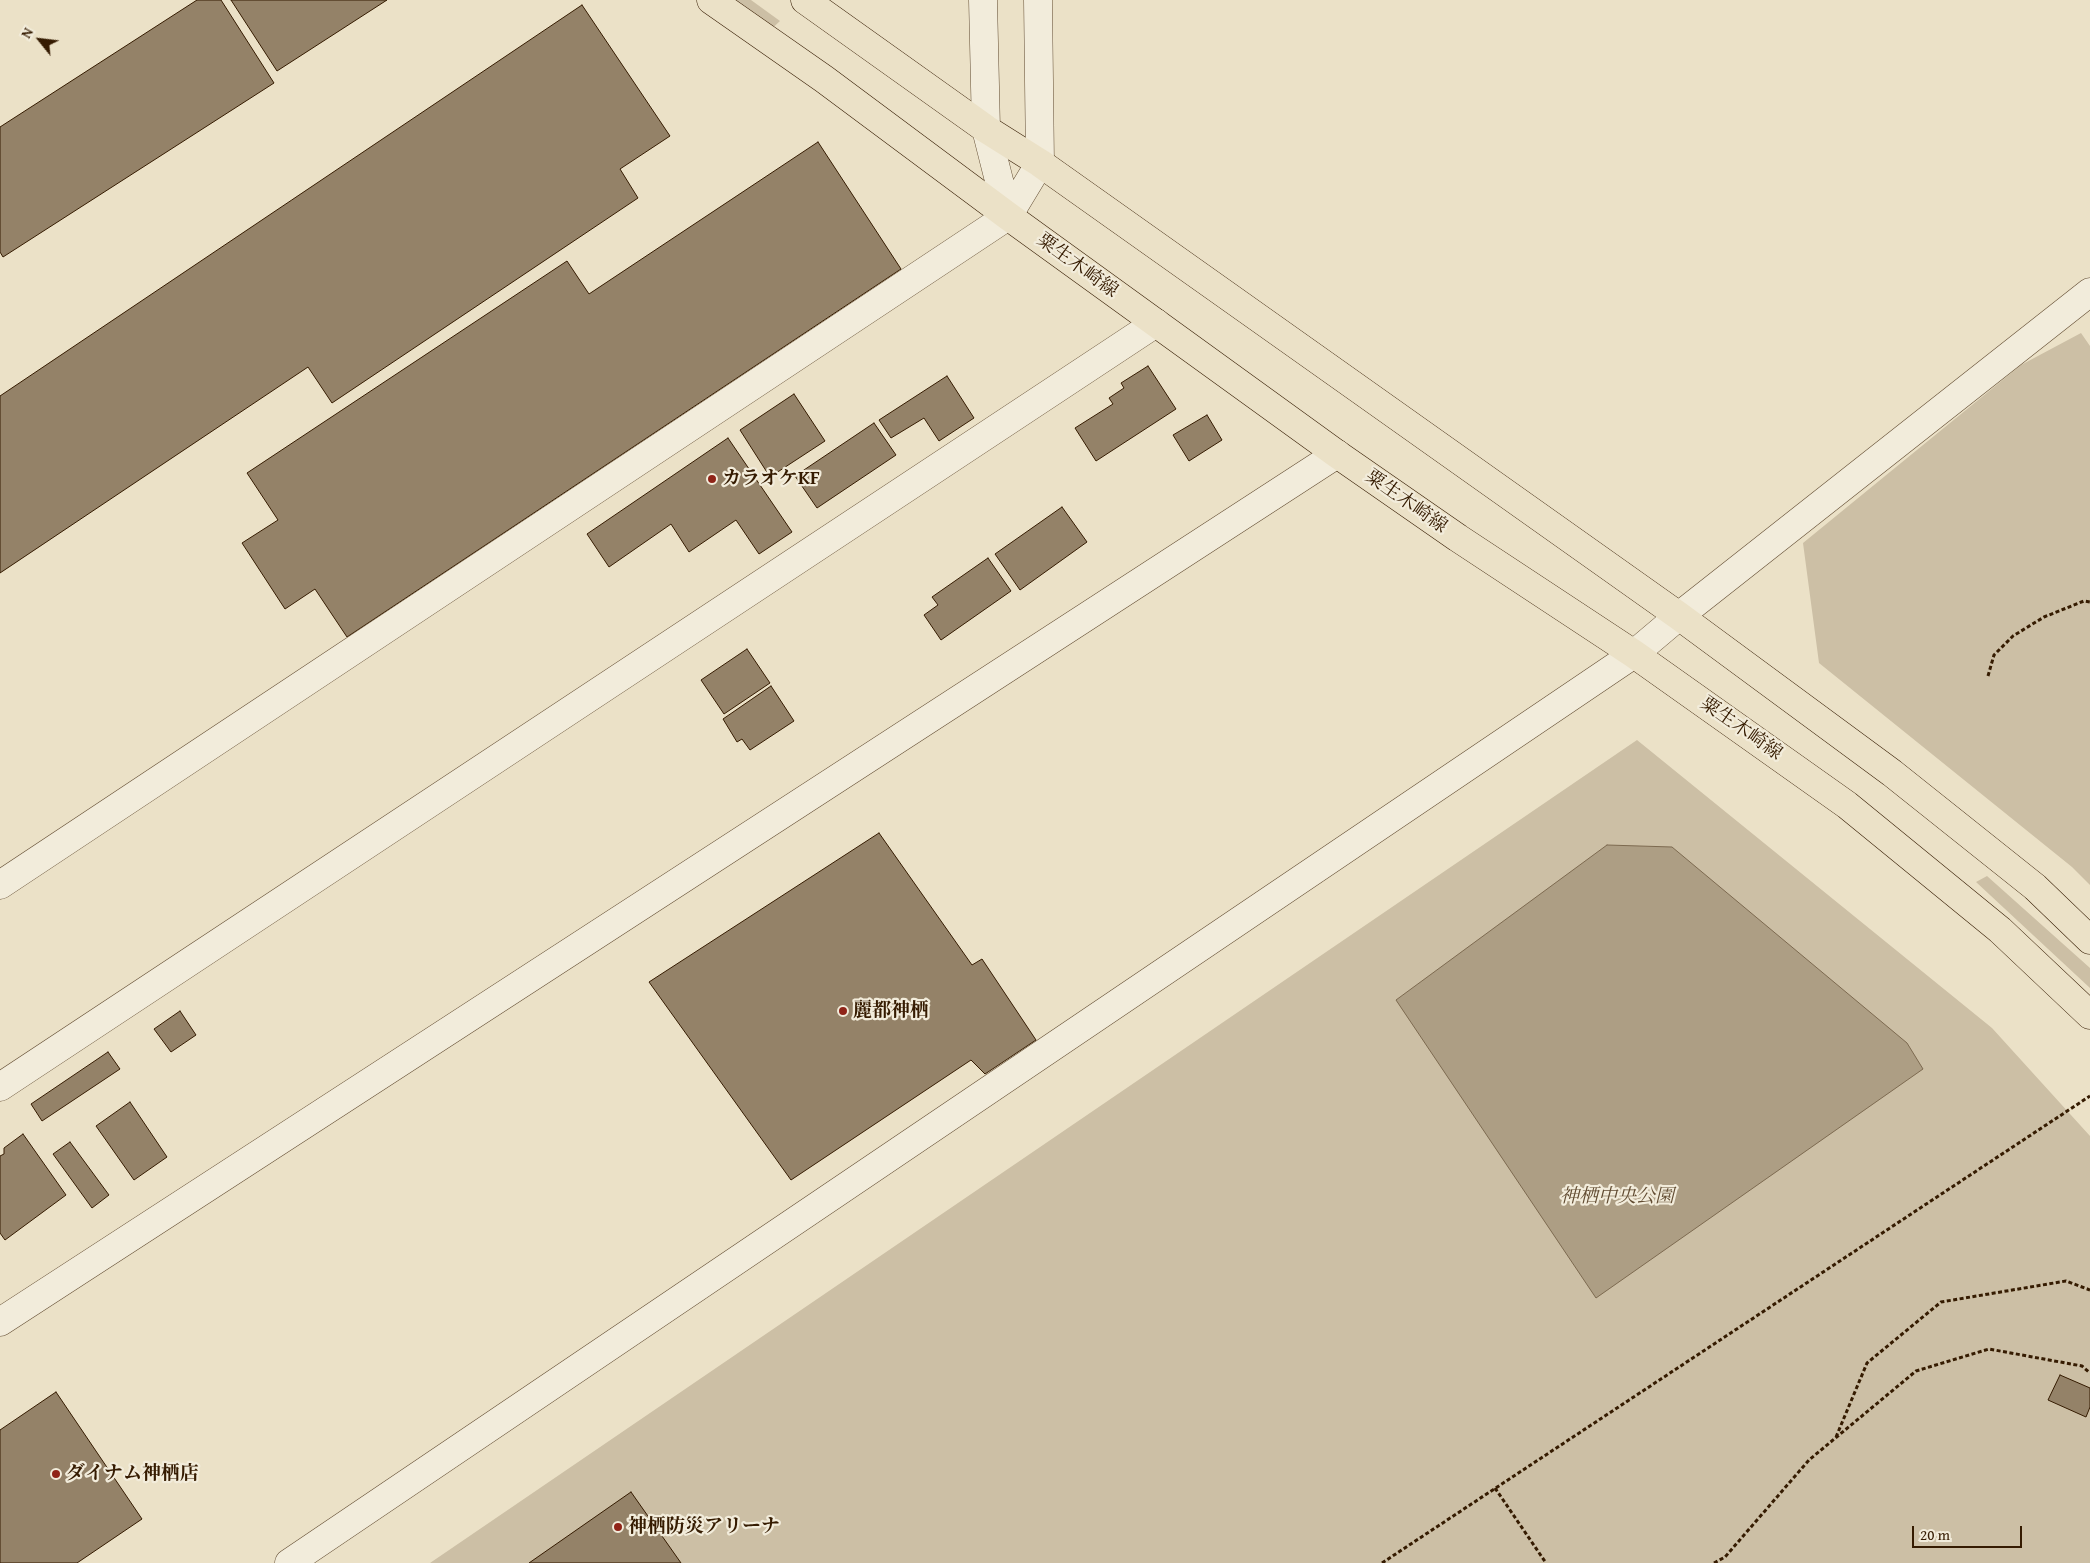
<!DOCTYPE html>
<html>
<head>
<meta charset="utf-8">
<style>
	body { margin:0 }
	#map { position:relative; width:2090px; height:1563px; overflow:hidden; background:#ebe1c7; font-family:"Gentium Book Plus",serif }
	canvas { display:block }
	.north { position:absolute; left:15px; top:15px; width:50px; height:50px; -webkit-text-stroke:4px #f2ecdb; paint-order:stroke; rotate:299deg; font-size:14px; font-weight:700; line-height:20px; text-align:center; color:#351b01 }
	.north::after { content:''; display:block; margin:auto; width:18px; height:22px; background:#351b01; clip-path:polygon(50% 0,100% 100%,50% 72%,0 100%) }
	.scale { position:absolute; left:1912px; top:1526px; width:110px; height:22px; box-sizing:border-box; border:2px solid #351b01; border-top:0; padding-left:6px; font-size:15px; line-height:18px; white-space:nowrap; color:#351b01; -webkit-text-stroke:4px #f2ecdb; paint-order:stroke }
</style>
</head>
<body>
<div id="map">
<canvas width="2090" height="1563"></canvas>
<div class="north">N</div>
<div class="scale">20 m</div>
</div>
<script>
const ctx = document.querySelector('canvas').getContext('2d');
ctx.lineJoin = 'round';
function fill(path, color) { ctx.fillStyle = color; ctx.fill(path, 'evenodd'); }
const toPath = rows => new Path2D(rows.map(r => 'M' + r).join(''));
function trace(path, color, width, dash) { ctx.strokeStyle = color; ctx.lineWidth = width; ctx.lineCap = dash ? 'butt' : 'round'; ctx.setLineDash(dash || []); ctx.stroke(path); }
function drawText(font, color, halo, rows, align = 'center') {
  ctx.font = font + ' "Gentium Book Plus","Noto Serif JP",serif'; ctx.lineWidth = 4.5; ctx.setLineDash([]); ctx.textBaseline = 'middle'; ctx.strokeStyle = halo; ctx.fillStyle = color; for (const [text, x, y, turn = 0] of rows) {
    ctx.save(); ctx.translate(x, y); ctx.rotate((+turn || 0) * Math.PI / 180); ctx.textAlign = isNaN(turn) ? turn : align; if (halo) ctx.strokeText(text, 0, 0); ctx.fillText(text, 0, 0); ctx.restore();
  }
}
const green = toPath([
	[712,0,751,0,780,21,764,36],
	[2081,333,2090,346,2090,885,2072,867,1819,663,1803,543,2021,365],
	[1637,740,1992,1028,2090,1136,2090,1563,430,1563],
	[1987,876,2090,968,2090,988,1976,882]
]);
const water = toPath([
	[1607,845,1672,847,1907,1043,1923,1069,1596,1298,1396,1000,1607,845]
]);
const building = toPath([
	[197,0,221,0,274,83,3,257,0,252,0,127,197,0],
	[231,0,387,0,277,71,231,0],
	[582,5,670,136,620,169,638,198,332,403,308,367,0,573,0,396,582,5],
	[818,142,901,269,347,637,315,589,285,609,242,543,278,520,247,473,567,261,589,294,818,142],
	[1148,366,1176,409,1096,461,1075,428,1113,404,1109,398,1124,388,1121,383,1148,366],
	[947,376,974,418,939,441,924,418,891,438,879,420,947,376],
	[794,394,825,441,770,477,740,430,794,394],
	[1207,415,1222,440,1189,461,1173,435,1207,415],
	[874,423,896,455,817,508,795,476,874,423],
	[728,438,792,532,759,554,736,520,689,552,671,524,609,567,587,534,728,438],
	[1062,507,1087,542,1020,590,995,554,1062,507],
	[988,558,1011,591,941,640,924,615,938,605,932,597,988,558],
	[747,649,770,683,724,714,701,680,747,649],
	[771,686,794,721,750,750,742,739,737,742,723,719,771,686],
	[879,833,972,965,982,959,1036,1040,985,1074,971,1060,791,1180,649,982,879,833],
	[180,1011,196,1035,171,1052,154,1029,180,1011],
	[108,1052,120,1069,42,1121,31,1104,108,1052],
	[130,1102,167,1157,134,1180,96,1126,130,1102],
	[23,1134,66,1195,5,1240,0,1233,0,1156,4,1154,4,1148,23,1134],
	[70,1142,109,1195,92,1208,53,1154,70,1142],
	[2060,1375,2090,1388,2090,1407,2086,1417,2048,1400,2060,1375],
	[56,1392,142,1519,77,1563,0,1563,0,1430,56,1392],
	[631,1492,681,1563,529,1563,631,1492]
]);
const path = toPath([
	[1988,676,1994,655,2013,636,2044,617,2084,601,2090,602],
	[1836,1437,1867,1363,1941,1302,2066,1281,2090,1290],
	[1495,1488,1546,1563],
	[1382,1563,2090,1096],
	[1714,1563,1725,1557,1809,1460,1916,1371,1989,1349,2082,1366,2090,1373]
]);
const minor = toPath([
	[983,0,986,129,1008,216],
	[0,885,1008,216,1040,163,1038,0],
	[0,1087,1156,323],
	[0,1322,1337,454],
	[289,1563,1634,654,1679,616,2090,292]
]);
const major = toPath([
	[711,0,824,79,1008,216,1337,454,1458,538,1634,654,1847,805,2000,930,2090,1015],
	[805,0,986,129,1040,163,1679,616,1892,773,2035,887,2090,940]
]);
const markers = [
	[712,479,5,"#8f2418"],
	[843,1011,5,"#8f2418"],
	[56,1474,5,"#8f2418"],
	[618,1527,5,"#8f2418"]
];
const streetNames = [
	["粟生木崎線",1077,266,36],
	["粟生木崎線",1406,502,35],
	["粟生木崎線",1741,729,35]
];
const poiNames = [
	["カラオケKF",722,479],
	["麗都神栖",853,1011],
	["ダイナム神栖店",66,1474],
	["神栖防災アリーナ",628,1527]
];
const parkNames = [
	["神栖中央公園",1617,1197]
];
fill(green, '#ccbfa5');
fill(water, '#ad9e84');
trace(water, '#7d6a50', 1);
fill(building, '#948268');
trace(building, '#351b01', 1);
trace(minor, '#624c32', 29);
trace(major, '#351b01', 29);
trace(path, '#351b01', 3, [4, 2.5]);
trace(minor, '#f2ecdb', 28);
trace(major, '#ebe1c7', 28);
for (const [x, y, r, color] of markers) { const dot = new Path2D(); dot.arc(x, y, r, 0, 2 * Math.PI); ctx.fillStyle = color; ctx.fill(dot); trace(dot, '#f2ecdb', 2); }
drawText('19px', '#351b01', '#f2ecdb', streetNames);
drawText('bold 19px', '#351b01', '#f2ecdb', poiNames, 'left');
drawText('italic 19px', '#624c32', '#f2ecdb', parkNames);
</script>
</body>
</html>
